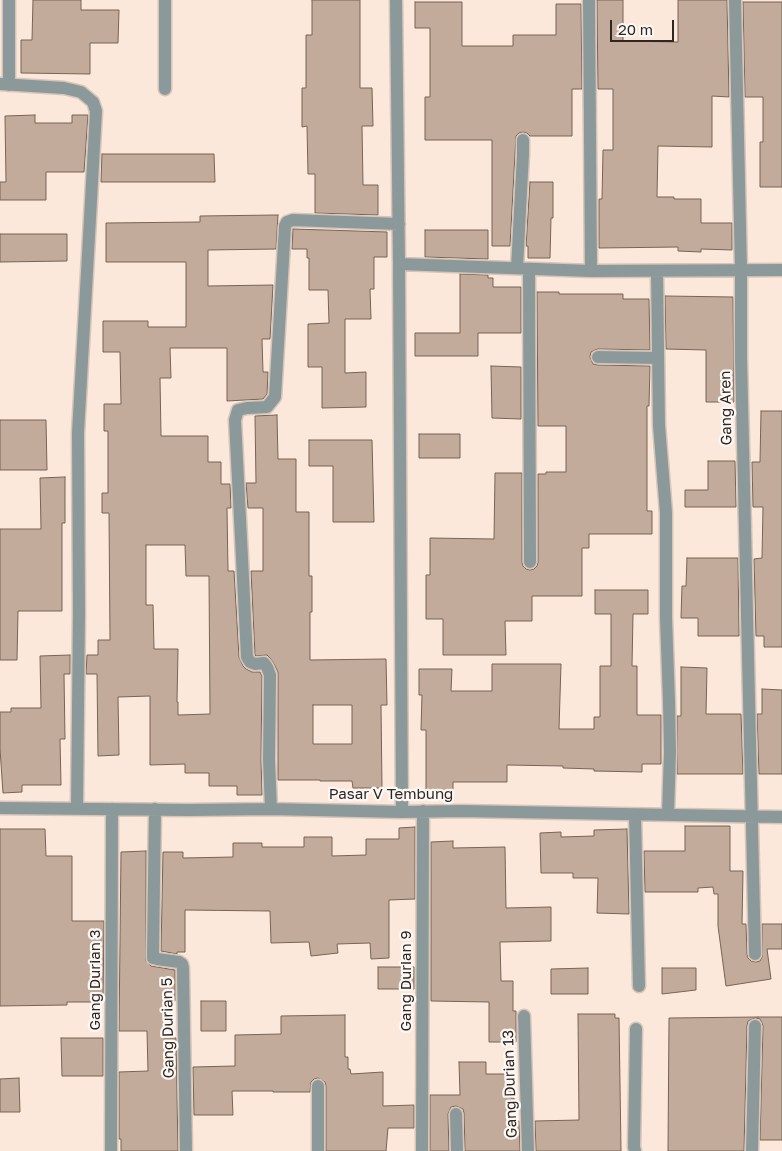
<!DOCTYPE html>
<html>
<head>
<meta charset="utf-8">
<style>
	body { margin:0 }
	#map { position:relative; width:782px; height:1151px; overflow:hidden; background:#fce8da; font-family:"Golos Text",sans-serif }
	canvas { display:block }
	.scale { position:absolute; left:610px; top:20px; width:64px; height:22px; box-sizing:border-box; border:2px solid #2f2620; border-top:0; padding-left:6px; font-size:15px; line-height:18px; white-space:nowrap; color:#2f2620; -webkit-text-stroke:4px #fdf8f5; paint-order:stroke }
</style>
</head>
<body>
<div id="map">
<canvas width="782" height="1151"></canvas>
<div class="scale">20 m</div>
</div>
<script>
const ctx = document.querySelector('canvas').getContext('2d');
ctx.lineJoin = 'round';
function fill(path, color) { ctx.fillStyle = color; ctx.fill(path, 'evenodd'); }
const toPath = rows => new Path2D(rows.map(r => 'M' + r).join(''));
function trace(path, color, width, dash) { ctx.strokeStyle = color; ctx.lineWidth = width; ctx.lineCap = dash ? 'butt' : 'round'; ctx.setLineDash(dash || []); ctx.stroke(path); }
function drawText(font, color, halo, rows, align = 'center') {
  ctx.font = font + ' "Golos Text",sans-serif'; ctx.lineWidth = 4.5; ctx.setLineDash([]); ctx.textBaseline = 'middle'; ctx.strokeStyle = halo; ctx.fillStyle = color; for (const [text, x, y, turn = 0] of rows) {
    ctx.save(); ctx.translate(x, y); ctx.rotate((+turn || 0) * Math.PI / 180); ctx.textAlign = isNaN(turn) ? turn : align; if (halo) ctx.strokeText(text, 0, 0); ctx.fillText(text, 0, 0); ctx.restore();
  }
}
const building = toPath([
	[33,0,81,0,81,10,119,10,118,43,90,43,90,74,21,73,21,40,32,40,33,0],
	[312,0,360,0,360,88,372,88,373,126,362,126,363,185,378,185,378,215,315,213,315,174,308,174,307,126,302,127,302,88,306,88,306,35,312,35,312,0],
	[597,0,623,0,623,41,678,42,678,0,727,0,729,97,712,96,712,147,658,146,657,197,674,197,674,199,701,199,701,223,732,223,732,250,701,249,701,252,678,251,678,247,599,248,599,199,602,199,603,150,613,150,613,89,598,89,597,0],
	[415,2,462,2,462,46,513,46,513,35,556,35,556,4,581,4,582,89,572,89,572,136,530,136,527,133,523,132,519,133,516,136,510,246,492,246,492,140,425,140,425,97,430,97,430,28,415,28,415,2],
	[743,2,782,2,782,187,760,187,760,142,763,142,763,97,745,97,743,2],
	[35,115,35,123,72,123,72,115,88,115,84,172,46,172,46,200,0,200,0,182,6,182,5,116,35,115],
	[102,154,214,154,215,182,101,182,102,154],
	[530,182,553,182,553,218,551,218,550,258,528,258,528,246,526,246,530,182],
	[278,215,276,249,208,250,208,286,273,285,270,339,262,339,263,372,268,372,267,394,263,399,227,401,227,348,170,348,171,378,160,378,161,436,208,436,208,462,221,462,221,484,230,484,231,508,227,508,228,571,234,571,239,657,243,666,246,669,252,672,260,672,262,676,261,760,262,795,237,795,237,786,209,786,209,773,185,773,185,764,150,765,150,696,118,697,119,755,98,756,97,674,86,674,87,655,98,655,98,640,110,640,109,513,102,513,102,493,108,493,108,431,104,431,104,404,121,404,120,352,103,352,103,321,148,321,148,327,186,327,186,262,106,262,106,223,200,222,200,216,278,215],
	[146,545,185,545,186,576,209,576,210,714,178,715,178,702,177,702,178,649,154,649,153,605,146,605,146,545],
	[293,229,387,232,387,257,374,257,374,289,370,289,371,319,345,319,345,373,366,372,366,407,322,408,322,367,308,367,308,324,329,323,328,290,309,290,309,258,307,258,307,249,292,249,293,229],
	[425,230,488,230,488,259,425,257,425,230],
	[0,234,67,234,67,261,0,262,0,234],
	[460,274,488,275,488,278,493,278,493,287,521,287,521,333,478,333,478,356,415,356,415,333,460,333,460,274],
	[537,292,559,292,559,294,623,294,623,299,649,299,650,350,598,349,595,350,591,352,590,357,593,364,598,365,650,366,649,406,647,406,647,511,652,511,652,534,589,534,589,548,582,548,582,596,532,596,532,621,505,621,506,655,443,655,443,619,426,619,426,575,430,575,430,538,494,539,495,473,522,473,522,562,523,566,526,569,530,570,534,569,537,566,538,562,538,474,546,474,546,472,566,472,566,426,538,426,537,292],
	[665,296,733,297,734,402,706,402,706,350,666,349,665,296],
	[491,366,521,367,521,419,492,418,491,366],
	[761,411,782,411,782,647,764,647,764,636,756,636,754,559,762,558,763,507,753,507,752,462,760,462,761,411],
	[277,415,278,459,296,459,296,512,309,512,309,576,312,576,312,612,310,612,310,660,386,659,387,705,381,705,382,788,353,788,352,781,320,781,320,780,278,780,278,672,274,664,270,658,267,655,256,656,255,655,251,571,263,571,263,508,248,508,246,483,256,483,255,416,277,415],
	[313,705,352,705,352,744,313,744,313,705],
	[0,420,46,420,47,470,0,470,0,420],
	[419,434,460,434,460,458,419,458,419,434],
	[309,440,372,440,374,522,333,522,333,466,309,466,309,440],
	[708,461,735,461,736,507,685,507,685,490,708,490,708,461],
	[65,477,65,523,62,523,62,611,18,611,17,660,0,660,0,529,41,529,40,478,65,477],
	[687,558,738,558,739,636,698,636,698,618,681,618,682,586,686,586,687,558],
	[595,590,648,590,648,614,633,614,632,666,637,666,637,715,661,715,661,764,642,764,642,772,594,771,594,769,563,768,563,766,507,765,507,782,453,782,453,792,426,791,426,730,421,730,422,695,419,695,419,669,452,669,451,691,492,691,492,664,561,664,559,729,594,729,594,717,600,717,600,666,611,666,611,614,595,614,595,590],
	[70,655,70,674,64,674,65,739,60,739,61,785,22,785,22,792,3,793,0,749,0,712,11,712,11,708,41,708,40,656,70,655],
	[681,667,707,668,706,714,741,714,743,774,677,774,677,716,681,716,681,667],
	[762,689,782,690,782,774,759,774,757,714,762,714,762,689],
	[685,826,730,826,730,871,743,871,742,924,746,924,747,954,748,958,751,961,756,962,760,961,762,957,762,924,782,924,782,949,767,949,771,979,726,986,718,926,718,894,714,894,713,887,698,888,698,892,645,892,644,851,685,851,685,826],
	[415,827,415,899,389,900,389,958,371,959,370,943,337,944,338,953,311,956,309,942,271,943,270,911,185,910,185,952,177,952,177,954,161,951,163,852,183,852,183,858,233,857,233,843,262,843,262,847,304,847,304,837,332,837,332,856,366,855,366,839,399,839,399,828,415,827],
	[0,829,45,829,46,856,72,856,72,921,104,921,103,1002,67,1002,67,1005,0,1006,0,829],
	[627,829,629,914,597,913,598,878,573,878,573,873,541,873,540,833,561,832,561,837,594,836,594,830,627,829],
	[453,841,453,848,505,847,506,908,551,907,551,941,500,942,501,981,513,981,513,1011,516,1011,516,1042,489,1042,489,1002,431,1001,431,842,453,841],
	[146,851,146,961,151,966,175,970,175,1001,164,1001,164,1038,176,1038,178,1151,121,1151,121,1139,119,1139,119,1072,148,1071,147,1031,119,1031,121,852,146,851],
	[378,967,414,967,414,989,378,989,378,967],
	[588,968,588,994,551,994,551,969,588,968],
	[662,968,696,968,696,990,662,994,662,968],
	[201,1001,226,1001,226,1031,201,1031,201,1001],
	[578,1014,615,1014,615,1018,619,1018,621,1151,536,1151,535,1121,579,1120,578,1014],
	[345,1015,345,1057,348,1057,348,1069,350,1069,351,1074,383,1072,383,1106,414,1105,414,1128,388,1128,386,1151,326,1151,326,1086,325,1082,318,1078,314,1079,311,1082,310,1092,273,1092,273,1091,232,1091,233,1115,194,1115,193,1067,235,1066,235,1035,281,1034,281,1016,345,1015],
	[758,1017,782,1017,782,1140,760,1140,763,1026,762,1023,760,1019,755,1018,748,1021,747,1026,744,1151,668,1151,669,1018,758,1017],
	[61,1038,103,1038,103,1076,62,1076,61,1038],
	[459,1062,486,1062,486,1074,511,1074,511,1098,514,1098,514,1121,519,1121,520,1151,465,1151,464,1113,463,1109,456,1106,451,1107,448,1114,449,1151,430,1151,430,1095,460,1095,459,1062],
	[19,1078,20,1112,0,1112,0,1079,19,1078]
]);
const minor = toPath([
	[9,0,9,85],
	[396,0,399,264,591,271,782,270],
	[589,0,591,271],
	[735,0,741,270,741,358,755,954],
	[0,84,64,88,81,92,93,102,96,111,78,433,79,611,77,808],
	[165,89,165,0],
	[399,264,402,812],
	[517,268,523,154,523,140],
	[529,269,530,562],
	[657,271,659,425,666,513,666,618,669,701,670,752,668,814],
	[598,357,658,358],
	[0,808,188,810,271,809,402,812,461,811,782,817],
	[155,809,153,954,153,958,157,959,179,962,182,964,183,968,186,1151],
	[271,809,269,760,270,675,267,667,264,663,255,664,250,662,247,657,235,420,238,410,247,408,267,407,275,397,285,226,287,222,293,220,399,224],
	[635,815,639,986],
	[524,1016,528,1151],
	[318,1086,318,1151],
	[456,1114,457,1151],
	[111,1151,112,809],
	[422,1151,423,811],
	[635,1151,634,1147,636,1029],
	[752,1151,755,1026]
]);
const streetNames = [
	["Gang Aren",726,408,-91],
	["Pasar V Tembung",391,794],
	["Gang Durian 3",95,980,-90],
	["Gang Durian 9",406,981,-90],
	["Gang Durian 5",168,1028,-91],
	["Gang Durian 13",510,1084,-92]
];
fill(building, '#c2ab9a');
trace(building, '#786354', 1);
trace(minor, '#d7c5b9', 15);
trace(minor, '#8b999b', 12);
drawText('15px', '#2f2620', '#fdf8f5', streetNames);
</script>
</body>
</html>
